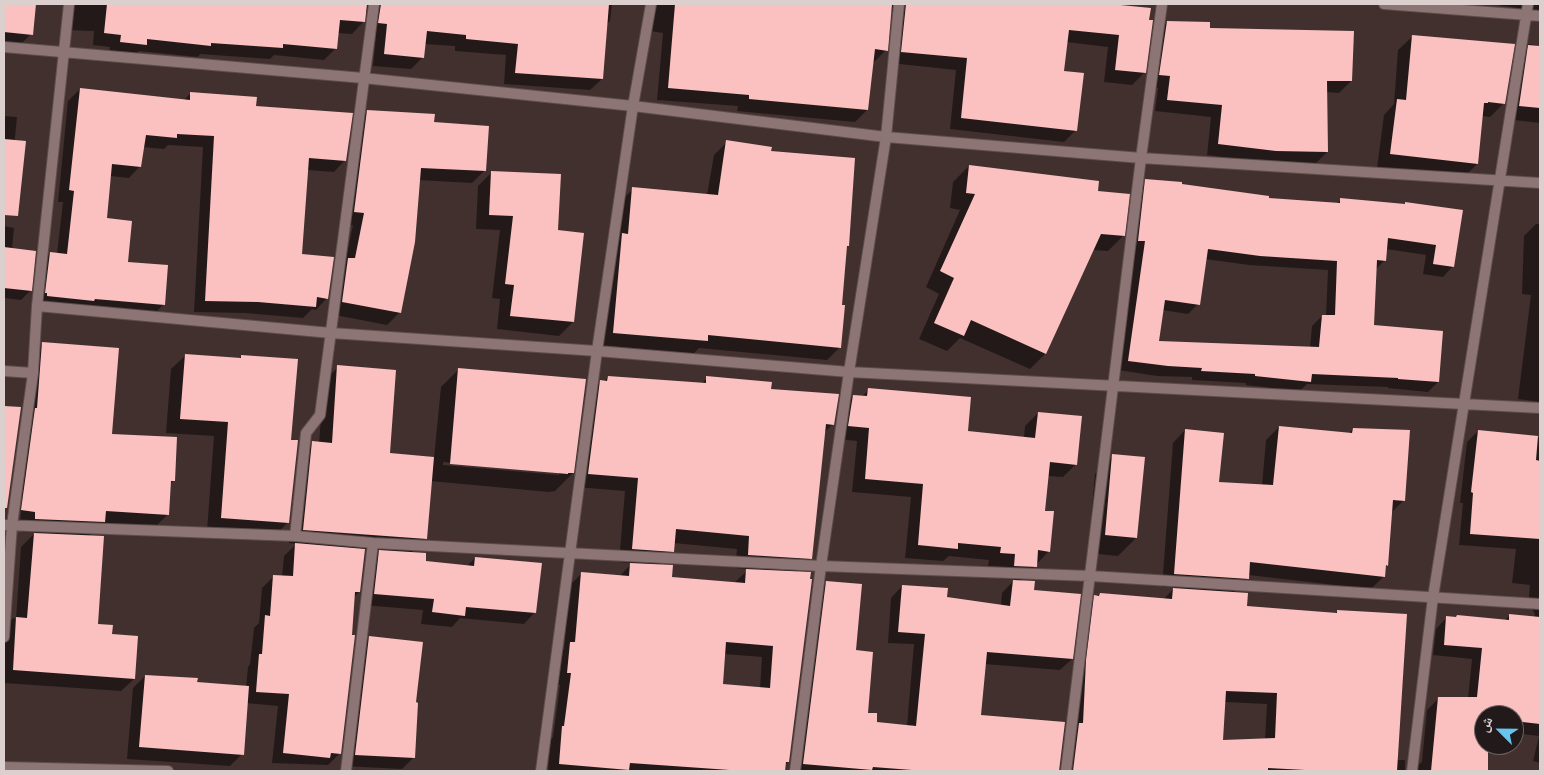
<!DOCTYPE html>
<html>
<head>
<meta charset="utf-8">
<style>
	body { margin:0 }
	#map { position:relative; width:1544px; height:775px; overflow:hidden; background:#42302f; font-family:"Nunito Sans","Noto Naskh Arabic",sans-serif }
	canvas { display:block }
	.frame { position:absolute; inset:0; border:5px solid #dcd0cf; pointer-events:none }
	.north { position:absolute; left:1474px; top:705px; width:50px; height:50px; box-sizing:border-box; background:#221a1a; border:1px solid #6c6362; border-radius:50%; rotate:293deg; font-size:14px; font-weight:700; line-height:20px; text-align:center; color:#dcd0cf }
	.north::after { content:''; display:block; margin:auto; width:18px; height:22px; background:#66c4ef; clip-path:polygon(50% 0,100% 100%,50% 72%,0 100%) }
</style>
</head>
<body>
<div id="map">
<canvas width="1544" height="775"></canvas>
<div class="frame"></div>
<div class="north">ش</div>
</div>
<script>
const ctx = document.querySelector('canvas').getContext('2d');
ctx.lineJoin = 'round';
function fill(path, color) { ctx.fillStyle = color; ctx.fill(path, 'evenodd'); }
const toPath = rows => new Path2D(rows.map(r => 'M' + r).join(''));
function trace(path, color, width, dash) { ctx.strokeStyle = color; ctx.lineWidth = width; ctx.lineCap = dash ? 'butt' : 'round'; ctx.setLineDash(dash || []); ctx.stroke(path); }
const shadow = toPath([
	[4,4,35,4,31,34,17,48,4,47],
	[67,4,612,4,610,21,606,25,602,79,590,90,504,84,506,55,455,51,455,46,424,44,423,57,411,69,373,66,376,35,367,35,369,14,365,11,363,22,352,34,338,33,336,48,324,60,274,55,270,59,200,54,198,57,139,51,134,56,109,53,110,47,93,45,94,31,65,30],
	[651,4,1090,4,1149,9,1148,21,1151,21,1144,73,1132,85,1104,82,1108,47,1066,42,1063,72,1076,130,1064,142,950,129,956,70,890,63,893,13,890,10,886,50,874,62,872,62,867,110,855,122,737,111,738,106,657,100,663,33,650,31],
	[1489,4,1540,4,1540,11],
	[1167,22,1208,30,1351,81,1339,93,1326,92,1327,152,1315,164,1264,162,1207,155,1211,117,1155,111,1158,88,1148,87,1155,34],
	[1413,36,1504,103,1490,117,1482,116,1477,164,1463,178,1377,168,1384,115,1394,104,1398,50],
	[1529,44,1540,46,1540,123,1505,119,1515,58],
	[80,89,183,101,191,93,255,107,345,160,334,172,307,170,300,256,327,298,316,310,312,309,303,318,245,313,194,312,203,147,168,145,164,149,143,147,140,166,129,178,110,176,105,219,127,263,164,304,152,316,36,307,38,265,50,253,57,254,63,202,58,202,68,101],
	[368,111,433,123,484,171,472,183,418,180,400,312,387,325,330,314,336,271,345,262,353,225,343,224,355,123],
	[4,116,17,117,9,197,4,196],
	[727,142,769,152,848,246,846,248,840,306,840,347,827,360,699,348,693,354,601,345,620,202,633,189,707,195,714,155],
	[969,166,1097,192,1123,236,1108,251,1092,250,1045,354,1030,369,960,338,947,351,919,339,939,294,926,287,960,210,950,208,953,182],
	[492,172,557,231,573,322,559,336,497,329,500,299,492,298,500,230,476,229,478,186],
	[1146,180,1268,199,1336,204,1341,200,1404,205,1406,203,1453,266,1443,277,1423,274,1426,255,1386,249,1385,260,1375,270,1373,327,1438,382,1428,392,1388,388,1388,387,1307,384,1300,391,1246,385,1246,383,1192,380,1192,377,1157,376,1118,370,1135,251,1128,250,1136,190],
	[1205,259,1249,265,1328,270,1326,316,1322,316,1312,326,1310,348,1158,342,1162,310,1188,314,1198,304],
	[1536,224,1540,224,1540,402,1518,399,1531,295,1522,294,1524,236],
	[4,226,14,228,12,249,30,291,21,300,4,298],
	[43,343,111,435,173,481,169,485,167,515,154,528,101,524,89,536,96,625,111,635,134,679,121,691,4,683,4,628,13,618,16,619,21,547,36,532,22,532,23,523,20,523,24,472,23,422,30,356],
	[186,355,238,359,242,356,290,441,288,522,274,537,207,531,214,436,166,433,171,369],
	[338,367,388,455,434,458,441,387,459,369,573,473,555,491,549,492,430,481,426,538,411,553,424,563,467,566,475,558,535,612,524,624,460,618,452,627,421,624,423,610,363,605,368,563,381,550,364,549,359,592,353,598,340,753,328,765,272,763,278,706,246,703,242,754,230,766,127,759,133,688,145,676,196,683,246,687,248,667,250,664,254,628,259,623,262,588,274,576,282,577,284,556,296,544,289,543,298,457,312,443,319,443,324,381],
	[443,462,559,472,559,475,443,465],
	[608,377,701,384,707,378,770,390,833,424,824,433,811,558,796,573,788,762,785,765,784,771,548,771,551,739,553,737,560,685,556,684,558,655,564,649,570,585,582,573,619,577,632,563,619,562,625,491,575,487,587,394,601,381,604,382],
	[673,543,737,549,735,568,749,569,735,582,670,578,658,566,673,551],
	[724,654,762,657,760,689,722,685],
	[869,390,967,433,1024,438,1025,426,1038,413,1076,464,1063,477,1047,476,1044,512,1049,551,1020,582,1033,592,1072,659,1060,670,984,664,979,717,1057,771,793,771,815,593,827,582,854,652,866,714,875,724,907,726,914,644,888,643,891,598,902,586,946,598,1001,606,1002,593,1015,579,1001,579,1002,567,988,566,989,560,949,556,943,561,905,558,911,497,852,492,857,441,836,439,840,410,853,396,861,397],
	[4,407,20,408,13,457,4,467],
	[1279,427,1348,434,1353,429,1404,500,1391,513,1387,565,1385,567,1384,576,1371,589,1248,575,1248,578,1233,593,1246,608,1335,614,1338,611,1396,760,1405,760,1405,771,1064,771,1084,608,1095,597,1100,594,1163,600,1175,587,1162,587,1173,443,1185,430,1218,483,1262,486,1266,440],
	[1224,702,1267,704,1265,740,1222,741],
	[1478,431,1540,438,1540,763,1533,761,1539,736,1514,733,1514,715,1484,715,1484,745,1487,745,1487,771,1411,771,1422,762,1427,710,1439,698,1468,698,1472,659,1433,655,1436,629,1447,617,1505,620,1509,616,1533,618,1535,615,1533,610,1528,608,1530,585,1512,583,1516,549,1459,545,1463,503,1460,503,1467,442],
	[1113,456,1136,538,1118,556,1088,553,1095,474],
	[369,638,415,704,414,757,402,769,343,766,357,650]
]);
const building = toPath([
	[4,4,36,4,33,35,4,32],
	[107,4,367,4,365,22,340,20,337,49,283,44,283,48,211,43,211,46,147,39,147,45,120,42,121,35,104,33],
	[381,4,609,4,603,79,515,73,518,44,466,39,466,35,427,31,424,58,384,54,387,24,378,23],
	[675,4,892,4,888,51,875,49,868,110,749,99,749,95,668,88],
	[906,4,1110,4,1151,8,1149,20,1153,20,1146,73,1115,70,1119,35,1069,30,1064,71,1084,73,1077,131,961,118,967,58,901,52],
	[1167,21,1210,22,1210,28,1354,31,1352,81,1327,81,1328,152,1276,151,1218,144,1222,105,1167,100,1170,76,1159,75],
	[1412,35,1515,44,1505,104,1488,102,1488,103,1484,103,1478,164,1390,154,1397,99,1406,100],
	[1528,45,1540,46,1540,108,1519,106],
	[80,88,190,100,190,92,257,97,256,106,353,113,346,161,309,158,302,254,334,257,328,299,317,297,316,307,258,302,205,301,214,136,177,134,177,138,146,135,141,167,112,164,107,218,132,221,128,262,168,265,165,305,95,299,94,301,47,296,47,293,45,293,50,252,67,254,74,191,69,190],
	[367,110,435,114,434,122,489,126,486,171,421,168,415,242,401,313,342,302,348,258,355,258,364,213,354,212],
	[4,139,26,141,18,216,4,215],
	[726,140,772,147,771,151,855,158,849,246,847,246,842,305,845,305,841,348,708,335,708,341,613,333,622,233,628,234,632,187,718,195],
	[969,165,1099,181,1098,191,1130,194,1125,236,1101,234,1046,354,971,320,964,336,934,323,954,278,940,271,975,194,966,193],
	[491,171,561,174,558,230,584,233,574,322,510,316,514,285,505,284,513,216,489,215],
	[1145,179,1182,182,1182,184,1269,196,1269,198,1340,203,1340,198,1405,204,1405,202,1463,210,1454,267,1433,264,1436,245,1388,238,1386,261,1377,260,1374,325,1443,331,1439,382,1398,379,1398,378,1312,374,1311,382,1255,376,1255,374,1201,371,1202,368,1168,366,1128,361,1145,241,1138,241],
	[1208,249,1260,256,1337,261,1335,315,1322,315,1319,347,1159,341,1165,300,1200,305],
	[4,247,36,251,32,291,4,288],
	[42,342,119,348,112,434,177,437,175,481,171,481,169,515,106,511,105,522,35,519,35,512,21,510,35,408,37,408],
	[185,354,241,358,241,355,298,359,291,440,298,440,289,523,221,518,228,422,180,419],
	[337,365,396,370,390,453,434,457,427,539,303,530,312,441,332,443],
	[458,368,586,379,574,473,568,473,568,474,450,464],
	[608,376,706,383,706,376,772,382,771,389,839,394,834,425,826,424,812,559,748,555,749,536,676,529,674,552,632,549,638,478,588,474,600,380,607,381],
	[868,388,971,397,968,431,1035,438,1038,412,1082,416,1077,465,1050,462,1045,511,1054,511,1050,552,1038,550,1037,567,1014,566,1015,554,1000,553,1001,547,958,543,958,549,918,545,923,484,865,479,869,428,848,426,853,395,867,396],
	[4,406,21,407,7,508,4,508],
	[1279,426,1352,433,1353,428,1410,430,1405,501,1393,500,1388,566,1386,565,1385,577,1250,562,1249,579,1174,574,1185,429,1224,433,1219,482,1273,485],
	[1478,430,1538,436,1536,460,1540,461,1540,539,1470,534,1473,493,1471,492],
	[1112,454,1145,457,1137,538,1105,535],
	[34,533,104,536,98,624,113,625,112,634,138,636,135,679,13,670,16,617,27,618],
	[295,543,365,549,360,592,355,592,352,635,355,635,341,754,331,753,330,758,283,753,289,694,256,692,259,654,262,654,265,615,270,616,273,575,293,576],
	[379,550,426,553,426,561,474,566,475,557,542,563,536,613,466,607,465,616,432,612,434,599,374,594],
	[630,563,673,565,672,577,745,583,746,569,811,572,810,579,812,579,789,762,786,762,785,771,744,771,630,763,629,770,559,764,562,726,564,726,571,673,567,673,570,642,575,642,581,572,629,576],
	[726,642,773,646,770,688,723,684],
	[1013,580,1035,581,1034,590,1081,594,1073,659,987,652,981,715,1065,722,1059,771,925,771,873,767,872,770,803,764,826,581,862,584,856,650,873,652,868,713,877,713,877,722,916,726,925,634,898,632,902,585,948,588,947,597,1010,606],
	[1173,588,1248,593,1247,606,1337,613,1337,610,1407,614,1397,771,1324,771,1268,768,1268,771,1073,771,1079,723,1083,723,1086,660,1094,595,1099,596,1100,593,1172,599],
	[1226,691,1277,693,1275,738,1223,740],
	[1509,614,1540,617,1540,724,1514,721,1514,715,1484,715,1484,745,1488,745,1488,771,1431,771,1438,697,1477,697,1482,648,1444,645,1446,616,1456,617,1457,615,1509,620],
	[369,636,423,642,416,702,418,703,415,758,355,755],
	[145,675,198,678,197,682,249,686,244,755,139,747]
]);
const minor = toPath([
	[1384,4,1540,16],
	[4,47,363,78,633,106,886,137,1141,158,1540,183],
	[37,306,331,333,597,351,849,372,1540,408],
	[4,371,33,373],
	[4,525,295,536,373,543,821,566,1091,576,1540,604],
	[295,536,306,433,320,415,374,4],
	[4,637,12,525,33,373,37,306,69,4],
	[4,767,168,771],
	[346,771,373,543],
	[541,771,597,351,633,106,651,4],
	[795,771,821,566,849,372,886,137,899,4],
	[1066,771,1141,158,1162,4],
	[1412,771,1433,597,1528,4]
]);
fill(shadow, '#0007');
fill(building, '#fac1c0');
trace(minor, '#5e4d4c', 12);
trace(minor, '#8d7575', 10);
</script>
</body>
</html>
